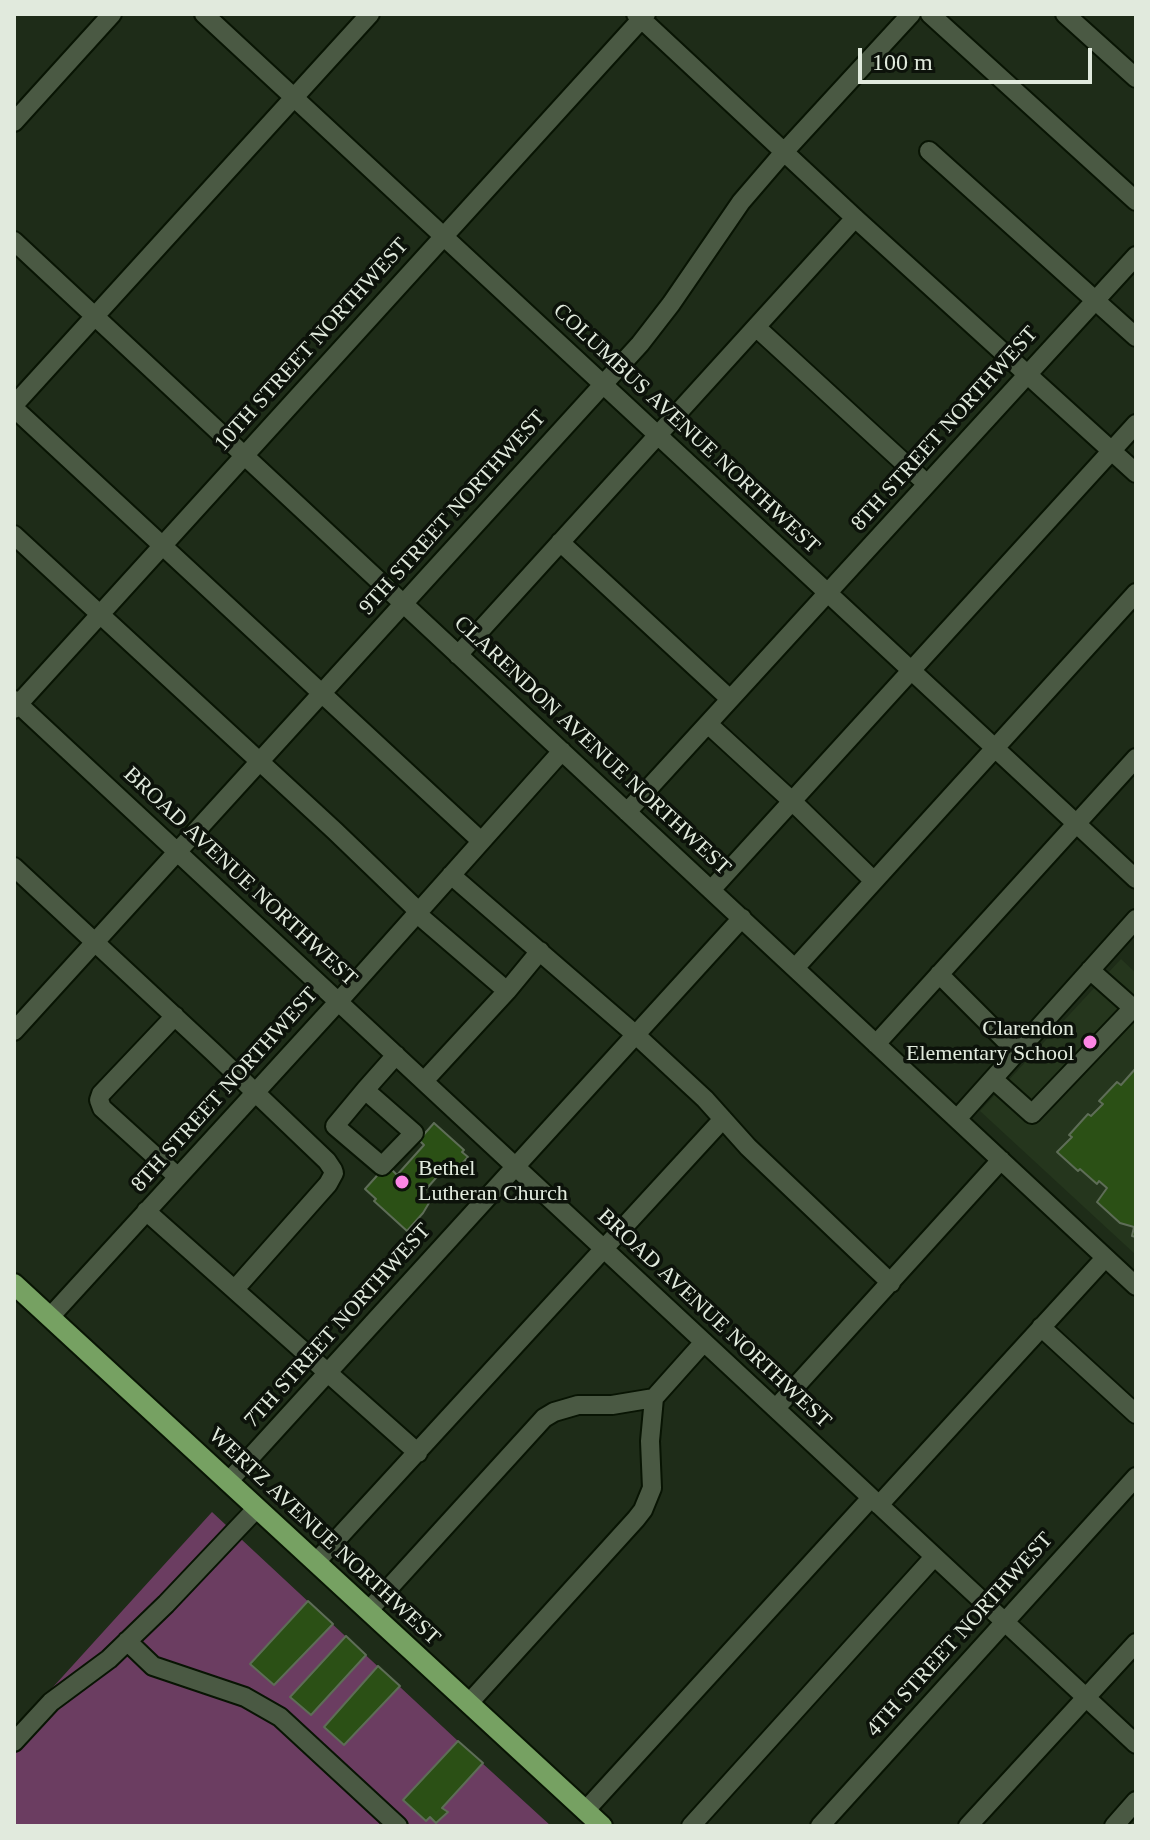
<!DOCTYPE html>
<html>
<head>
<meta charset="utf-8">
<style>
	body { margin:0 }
	#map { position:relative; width:1150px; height:1840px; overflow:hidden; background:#1e2c18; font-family:"Times New Roman",serif }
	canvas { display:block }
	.frame { position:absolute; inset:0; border:16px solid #e1eadd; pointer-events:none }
	.scale { position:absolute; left:858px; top:48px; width:234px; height:36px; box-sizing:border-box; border:4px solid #e1eadd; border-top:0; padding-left:10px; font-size:24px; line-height:28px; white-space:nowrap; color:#e1eadd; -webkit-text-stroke:6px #0c120a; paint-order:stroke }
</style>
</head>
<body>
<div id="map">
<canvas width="1150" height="1840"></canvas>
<div class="frame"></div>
<div class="scale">100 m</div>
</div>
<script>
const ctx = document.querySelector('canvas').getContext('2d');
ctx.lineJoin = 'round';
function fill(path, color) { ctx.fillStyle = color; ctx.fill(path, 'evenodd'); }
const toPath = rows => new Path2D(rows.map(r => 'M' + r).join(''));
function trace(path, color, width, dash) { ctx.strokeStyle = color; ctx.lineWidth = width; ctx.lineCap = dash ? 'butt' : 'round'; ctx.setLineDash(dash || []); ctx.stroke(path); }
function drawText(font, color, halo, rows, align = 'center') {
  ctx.font = font + ' "Times New Roman",serif'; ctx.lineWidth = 7; ctx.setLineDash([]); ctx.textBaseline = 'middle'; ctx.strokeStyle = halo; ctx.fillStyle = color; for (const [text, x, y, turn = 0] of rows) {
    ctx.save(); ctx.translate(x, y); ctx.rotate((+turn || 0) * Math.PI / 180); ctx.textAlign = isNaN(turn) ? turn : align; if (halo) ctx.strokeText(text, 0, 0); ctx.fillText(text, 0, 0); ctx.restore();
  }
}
const built = toPath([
	[1121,959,1136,973,1136,1255,980,1111]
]);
const green = toPath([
	[212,1512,458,1741,551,1826,14,1826,14,1730]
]);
const building = toPath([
	[1136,1068,1136,1237,1132,1236,1134,1227,1120,1223,1097,1202,1107,1188,1099,1181,1097,1184,1080,1169,1078,1171,1057,1152,1072,1137,1069,1135,1088,1114,1091,1116,1103,1104,1099,1101,1117,1082,1121,1085,1136,1068],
	[434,1123,464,1150,462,1152,468,1157,458,1168,451,1161,420,1196,429,1203,423,1213,407,1231,374,1201,376,1199,365,1189,383,1169,390,1168,397,1175,424,1145,419,1140,434,1123],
	[308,1601,333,1624,274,1685,250,1664,308,1601],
	[346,1636,366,1655,311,1715,290,1697,346,1636],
	[378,1666,400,1686,344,1745,324,1727,378,1666],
	[458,1741,483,1763,442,1808,448,1812,436,1823,430,1817,426,1821,403,1800,458,1741]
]);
const minor = toPath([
	[204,14,1136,879],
	[636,14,855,218,1136,473],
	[930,14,1136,201],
	[1065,14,1136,78],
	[14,122,112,14],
	[929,151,1136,337],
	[14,241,1136,1286],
	[756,327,927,484],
	[14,405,370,14],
	[14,408,481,841],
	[14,535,335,831,412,905,422,918,507,991],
	[560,542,730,699],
	[458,655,855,218],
	[14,700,1136,1744],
	[14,709,646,14],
	[708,724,792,801,874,881],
	[627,812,1136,256],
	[14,867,213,1052,327,1161,333,1170,334,1173,328,1184,235,1289],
	[451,875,636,1035,705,1099,748,1147,891,1283],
	[711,890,1136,424],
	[795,968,1136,593],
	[939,974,1017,1052],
	[175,1016,101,1094,99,1100,102,1108,178,1177],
	[14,1031,640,344,671,304,741,202,784,152,911,14],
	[876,1044,1136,758],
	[993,1079,1032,1114,1133,1008,1090,970],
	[424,1081,507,991,540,951],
	[365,1090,414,1133,382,1166,335,1126,365,1090,396,1055],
	[957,1119,1136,919],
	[146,1211,418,1453],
	[50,1317,339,1001,562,751],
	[1041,1327,1136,1414],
	[776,1408,1001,1160],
	[228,1482,742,918],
	[879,1505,1105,1258],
	[316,1562,723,1119],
	[369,1610,544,1418,554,1412,578,1405,612,1405,654,1398,704,1342],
	[127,1641,153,1666,245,1697,280,1717,398,1826],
	[469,1703,636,1519,643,1510,652,1488,650,1441,654,1398],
	[14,1742,51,1702,109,1659,166,1604,257,1508],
	[585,1811,871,1498],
	[691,1826,934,1557],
	[820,1826,1136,1477],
	[968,1826,1136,1643],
	[1114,1826,1136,1801]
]);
const major = toPath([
	[14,1284,602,1826]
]);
const markers = [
	[1090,1042,8,"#fc86e4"],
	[402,1182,8,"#fc86e4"]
];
const streetNames = [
	["10TH STREET NORTHWEST",312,345,-48],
	["COLUMBUS AVENUE NORTHWEST",686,429,43],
	["8TH STREET NORTHWEST",945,429,-48],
	["9TH STREET NORTHWEST",453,513,-48],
	["CLARENDON AVENUE NORTHWEST",592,746,43],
	["BROAD AVENUE NORTHWEST",240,877,43],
	["8TH STREET NORTHWEST",225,1090,-48],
	["BROAD AVENUE NORTHWEST",714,1319,43],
	["7TH STREET NORTHWEST",338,1326,-48],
	["WERTZ AVENUE NORTHWEST",324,1537,43],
	["4TH STREET NORTHWEST",960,1635,-48]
];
const poiNames = [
	["Clarendon",1074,1029],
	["Elementary School",1074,1054],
	["Bethel",418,1169,"left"],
	["Lutheran Church",418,1194,"left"]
];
fill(built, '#25361d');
fill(green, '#6b3d61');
fill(building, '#2b5015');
trace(building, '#5e6d57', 2);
trace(minor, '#081403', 22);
trace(major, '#081403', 24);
trace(minor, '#4a5943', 18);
trace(major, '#76a162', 20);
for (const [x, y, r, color] of markers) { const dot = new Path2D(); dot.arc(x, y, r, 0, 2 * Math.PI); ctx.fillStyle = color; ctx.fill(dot); trace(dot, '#0c120a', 3); }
drawText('22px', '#e1eadd', '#0c120a', streetNames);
drawText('22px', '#e1eadd', '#0c120a', poiNames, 'right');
</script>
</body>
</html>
